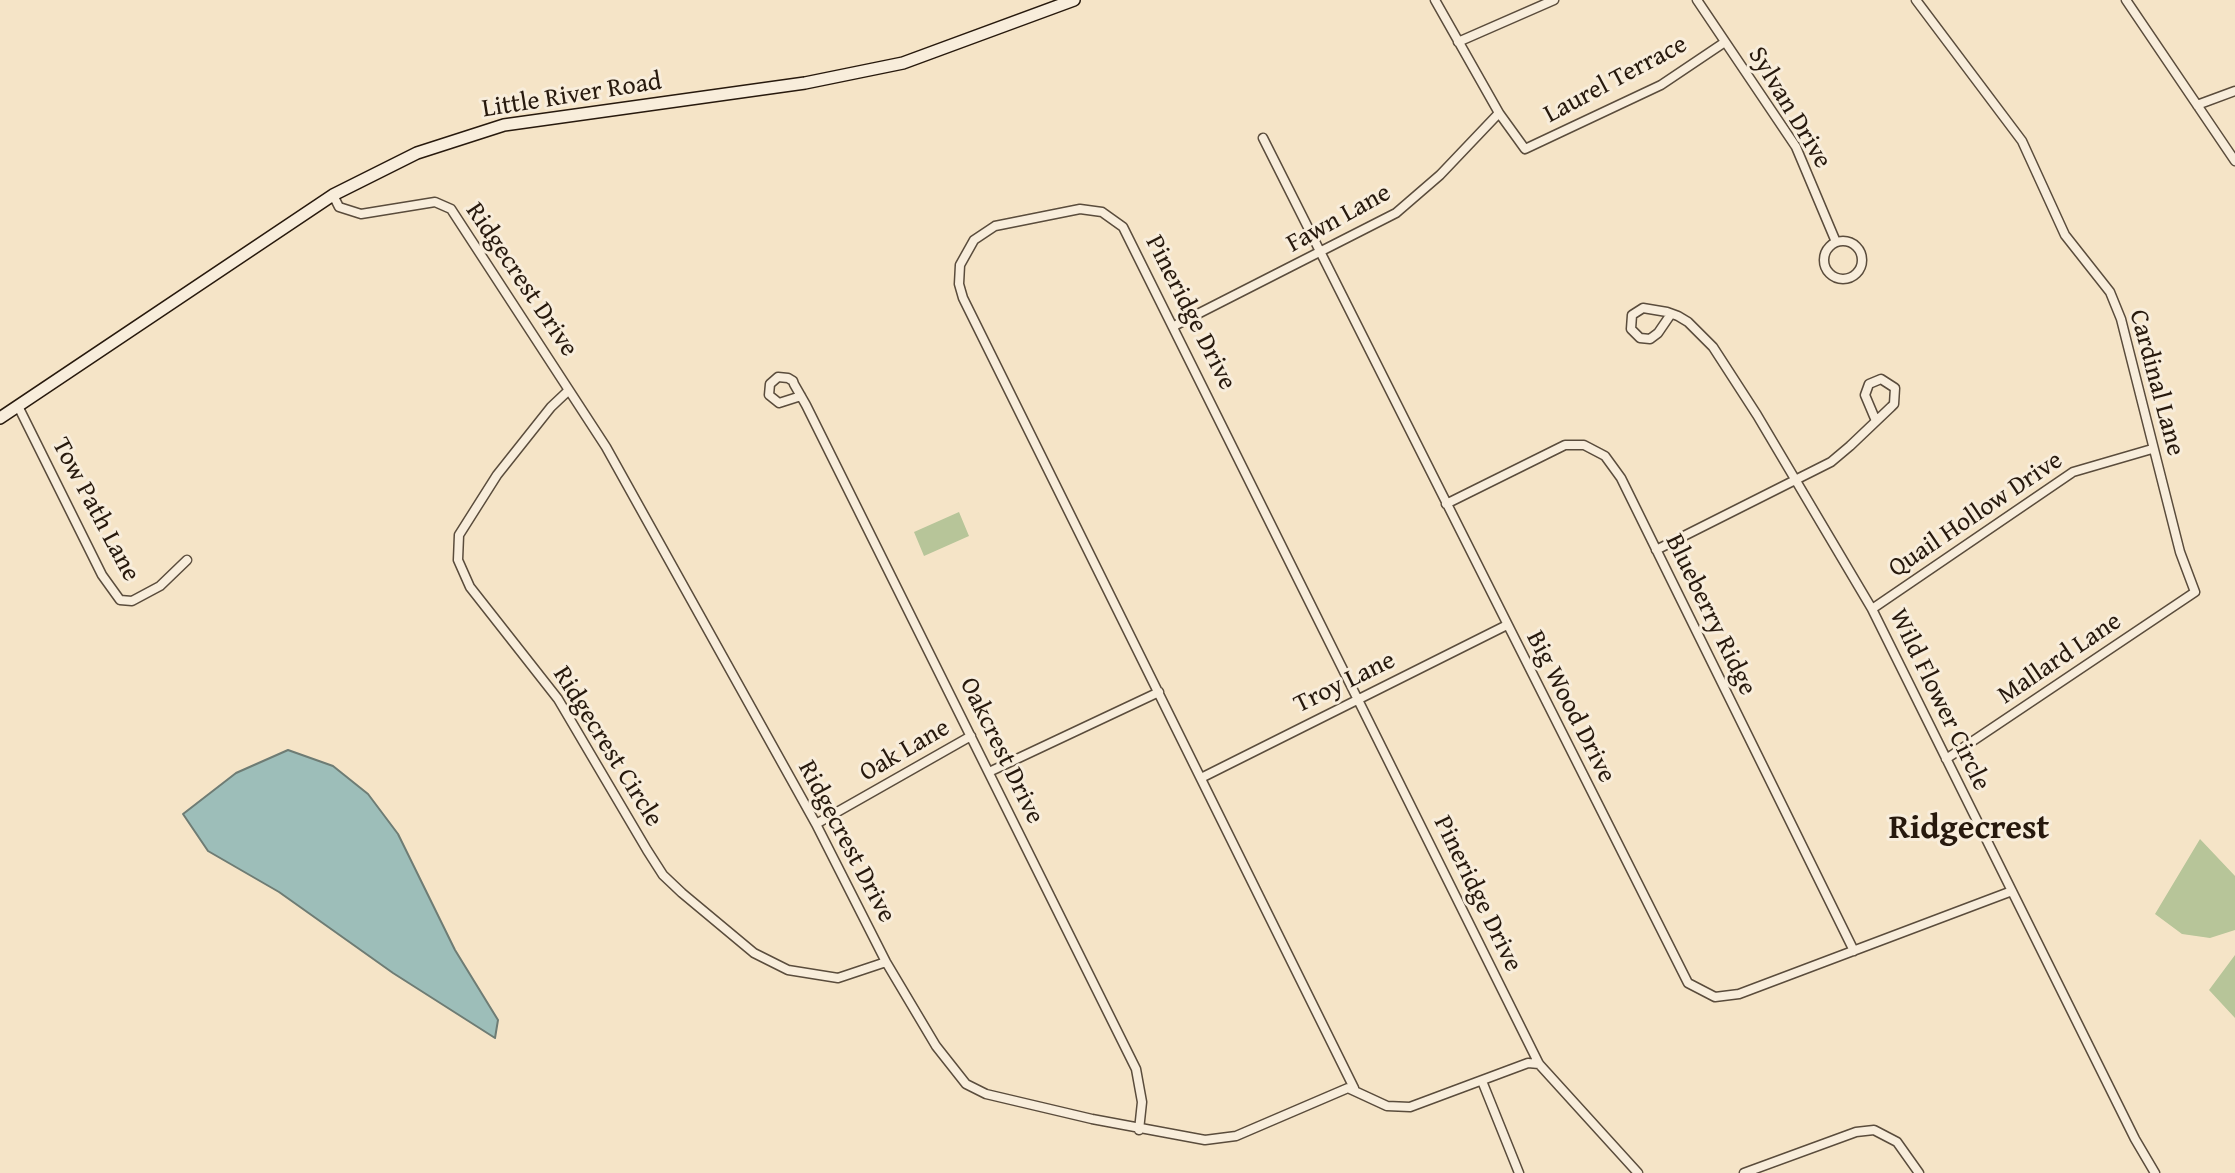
<!DOCTYPE html>
<html>
<head>
<meta charset="utf-8">
<style>
	body { margin:0 }
	canvas { display:block; background:#f5e4c7 }
</style>
</head>
<body>
<canvas width="2235" height="1173"></canvas>
<script>
const ctx = document.querySelector('canvas').getContext('2d');
ctx.lineJoin = 'round';
function fill(path, color) { ctx.fillStyle = color; ctx.fill(path, 'evenodd'); }
const toPath = rows => new Path2D(rows.map(r => 'M' + r).join(''));
function trace(path, color, width, dash) { ctx.strokeStyle = color; ctx.lineWidth = width; ctx.lineCap = dash ? 'butt' : 'round'; ctx.setLineDash(dash || []); ctx.stroke(path); }
function drawText(font, color, halo, rows, align = 'center') {
  ctx.font = font + ' "Gentium Book Plus",serif'; ctx.lineWidth = 6; ctx.setLineDash([]); ctx.textBaseline = 'middle'; ctx.strokeStyle = halo; ctx.fillStyle = color; for (const [text, x, y, turn = 0] of rows) {
    ctx.save(); ctx.translate(x, y); ctx.rotate((+turn || 0) * Math.PI / 180); ctx.textAlign = isNaN(turn) ? turn : align; if (halo) ctx.strokeText(text, 0, 0); ctx.fillText(text, 0, 0); ctx.restore();
  }
}
const green = toPath([
	[959,512,969,536,924,556,914,532],
	[2200,839,2235,876,2235,930,2210,938,2182,934,2155,914],
	[2235,955,2235,1018,2209,990]
]);
const water = toPath([
	[288,750,333,766,368,794,398,834,455,950,498,1020,495,1038,393,973,279,892,208,851,183,814,236,773,288,750]
]);
const minor = toPath([
	[1435,0,1499,113,1525,149,1661,85,1725,42],
	[1697,0,1796,147,1836,242],
	[1916,0,2022,141,2065,235,2110,292,2121,319,2180,552,2195,592,1946,759],
	[2126,0,2235,161],
	[1458,42,1554,0],
	[2197,105,2235,91],
	[1263,138,1688,983,1715,997,1739,994,2012,891],
	[333,195,339,207,361,214,435,202,451,209,606,447,816,824,886,962,936,1046,966,1084,986,1094,1092,1119,1205,1140,1236,1136,1348,1088,1387,1106,1410,1107,1528,1063,1539,1064],
	'1824 260a19 19 0 1 1 38 0a19 19 0 1 1-38 0Z',
	[1671,314,1658,333,1650,339,1640,338,1631,329,1632,315,1643,308,1667,312,1678,316,1688,322,1713,347,1757,415,1872,609,2135,1139,2155,1173],
	[1174,326,1396,213,1440,175,1499,113],
	[569,390,551,407,497,475,459,535,458,560,470,587,558,699,647,850,663,875,682,893,754,953,788,970,838,978,886,962],
	[801,396,779,403,769,395,770,384,778,377,788,378,793,381,794,384,806,405,1136,1069,1142,1102,1139,1130],
	[19,408,102,575,120,600,132,601,160,586,187,560],
	[1446,504,1565,445,1584,445,1605,456,1621,478,1854,951],
	[1656,550,1831,462,1850,446,1891,407,1894,404,1895,388,1881,379,1869,384,1865,395,1876,421],
	[1872,609,2073,472,2152,449],
	[989,772,1159,692],
	[1201,778,1507,625],
	[816,824,971,736],
	[1482,1081,1519,1173],
	[1354,1088,963,298,959,284,960,265,974,240,995,226,1080,209,1102,212,1123,227,1539,1064,1638,1173],
	[1744,1173,1856,1132,1874,1130,1897,1142,1919,1173]
]);
const secondary = toPath([
	[0,418,333,195,417,153,504,125,805,83,903,63,1074,0]
]);
const streetNames = [
	["Laurel Terrace",1616,80,-28],
	["Little River Road",572,96,-9],
	["Sylvan Drive",1789,108,59],
	["Fawn Lane",1339,219,-29],
	["Ridgecrest Drive",521,280,56],
	["Pineridge Drive",1190,313,63],
	["Cardinal Lane",2156,383,75],
	["Tow Path Lane",95,510,62],
	["Quail Hollow Drive",1976,515,-34],
	["Blueberry Ridge",1710,615,64],
	["Mallard Lane",2060,659,-34],
	["Troy Lane",1345,683,-26],
	["Wild Flower Circle",1939,700,64],
	["Big Wood Drive",1570,707,63],
	["Ridgecrest Circle",607,747,58],
	["Oak Lane",905,751,-30],
	["Oakcrest Drive",1001,751,64],
	["Ridgecrest Drive",846,842,62],
	["Pineridge Drive",1477,894,64]
];
const districtNames = [
	["Ridgecrest",1969,829]
];
fill(green, '#b7c599');
fill(water, '#9dbeb9');
trace(water, '#6e7c74', 2);
trace(minor, '#5a4c3c', 11);
trace(secondary, '#27190d', 14);
trace(minor, '#f8eddb', 8);
trace(secondary, '#f8eddb', 11);
drawText('26px', '#27190d', '#f8eddb', streetNames);
drawText('bold 34px', '#27190d', '#f8eddb', districtNames);
</script>
</body>
</html>
